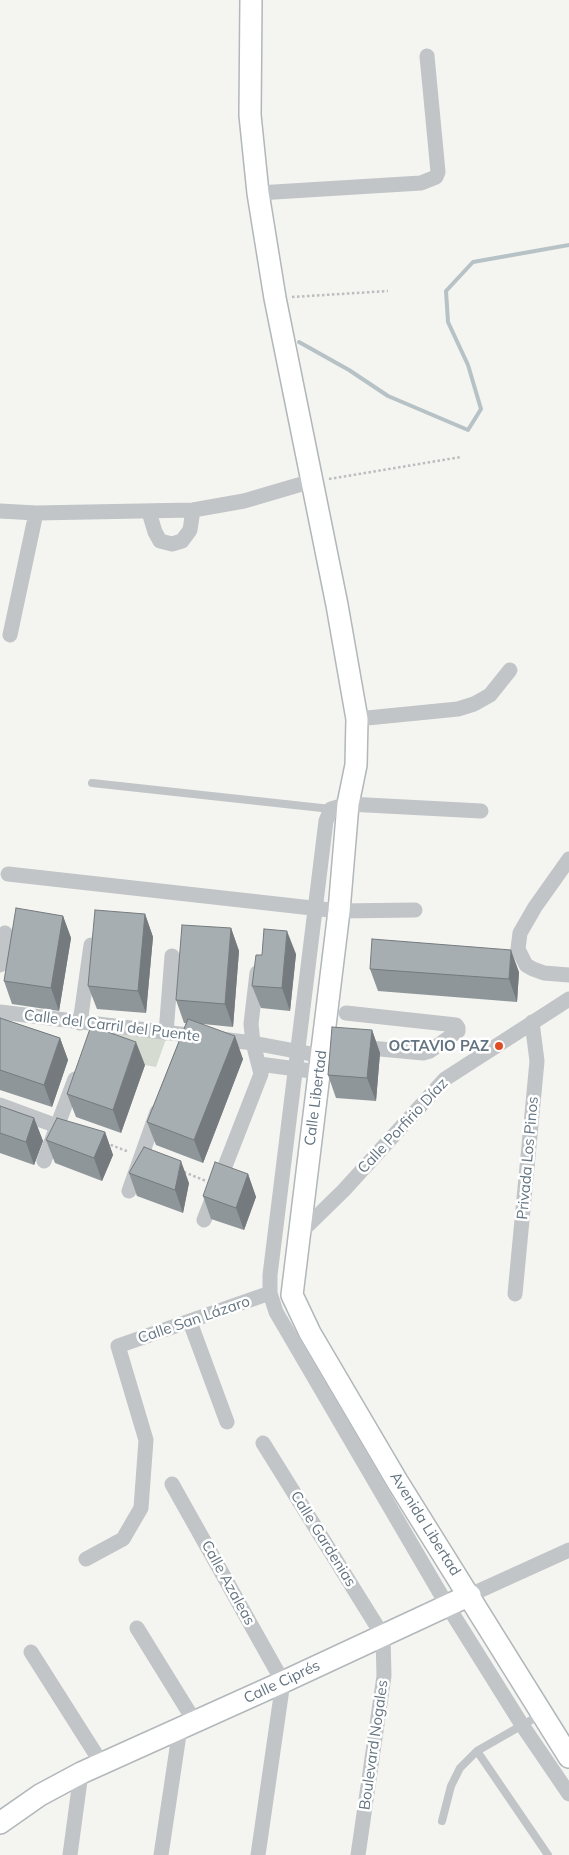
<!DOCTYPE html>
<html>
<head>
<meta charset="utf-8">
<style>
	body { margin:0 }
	canvas { display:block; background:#f4f4f0 }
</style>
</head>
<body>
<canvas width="569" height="1855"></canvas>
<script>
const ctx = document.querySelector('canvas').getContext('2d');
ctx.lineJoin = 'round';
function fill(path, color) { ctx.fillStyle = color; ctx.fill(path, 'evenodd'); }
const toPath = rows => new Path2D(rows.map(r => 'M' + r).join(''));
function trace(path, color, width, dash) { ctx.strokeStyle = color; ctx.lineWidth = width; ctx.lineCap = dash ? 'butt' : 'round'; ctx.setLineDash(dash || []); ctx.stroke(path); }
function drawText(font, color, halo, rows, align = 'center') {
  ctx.font = font + ' Mulish,sans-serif'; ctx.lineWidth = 5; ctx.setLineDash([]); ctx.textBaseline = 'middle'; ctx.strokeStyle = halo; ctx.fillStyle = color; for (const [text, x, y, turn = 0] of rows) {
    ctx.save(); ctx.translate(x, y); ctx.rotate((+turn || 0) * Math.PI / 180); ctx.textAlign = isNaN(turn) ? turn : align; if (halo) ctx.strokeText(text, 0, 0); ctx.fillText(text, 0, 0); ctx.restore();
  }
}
const green = toPath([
	[97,1030,166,1039,156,1067,145,1065]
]);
const stream = toPath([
	[299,342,349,370,388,396,468,430,481,409,468,365,448,322,446,291,473,262,569,245]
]);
const path = toPath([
	[292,297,388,291],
	[329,479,461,457],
	[106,1143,129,1152],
	[184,1172,206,1181]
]);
const lane = toPath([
	[92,783,331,809],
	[477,1751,548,1855],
	[442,1821,451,1786,460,1768,477,1751,540,1715]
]);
const street = toPath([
	[258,193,421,183,436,177,438,172,427,56],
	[0,511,36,513,193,510,244,501,312,481],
	[149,512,155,532,160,541,172,544,182,541,190,530,193,510],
	[10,635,36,513],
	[357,719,458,709,474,704,490,695,510,670],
	[481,811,348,804,331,809,326,821,270,1275,270,1293,276,1312,447,1605,522,1725,569,1794],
	[569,859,535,907,520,933,518,949,526,965,533,969,544,973,569,975],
	[8,874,339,911,415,910],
	[0,965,5,933],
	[0,1012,253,1043,322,1056],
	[346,1013,456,1025,458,1028,458,1031,430,1051,423,1053,359,1047],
	[80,1023,91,945],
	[166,1033,172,956],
	[259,1064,319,1072],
	[0,1105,57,1126],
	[44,1161,75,1079],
	[129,1191,157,1112],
	[204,1220,261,1074,253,1043,251,1024,257,973],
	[298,1235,344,1190,445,1079,569,999],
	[515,1294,537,1061,532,1022],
	[190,1322,227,1422],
	[263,1443,383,1636,384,1676,358,1855],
	[172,1484,283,1682,258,1855],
	[86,1559,123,1539,141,1508,146,1440,118,1346,270,1293],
	[470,1595,569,1550],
	[137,1628,195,1722],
	[31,1652,102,1764],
	[70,1855,81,1773],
	[161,1855,180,1728]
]);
const secondary = toPath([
	[251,0,250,115,258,193,275,298,337,605,357,719,356,765,348,804,339,911,292,1295,310,1333,397,1481,569,1757],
	[0,1823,40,1795,81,1773,283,1682,470,1595]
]);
const wall = toPath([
	[145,914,153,937,146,1013,97,1009,88,986],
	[63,916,71,938,59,1011,12,1004,4,981],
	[231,928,239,951,233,1027,203,1024,243,1059,203,1163,156,1145,147,1122,186,1023,184,1023,176,1000],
	[296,954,290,1011,261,1008,252,986,262,955],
	[370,969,519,972,517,1002,378,991],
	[0,1018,60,1038,68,1060,52,1107,0,1090],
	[372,1030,380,1053,376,1101,336,1098,328,1075],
	[145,1065,121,1133,76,1117,67,1094],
	[0,1106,34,1118,43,1141,34,1165,0,1153],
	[105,1132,113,1155,102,1181,55,1163,46,1140],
	[129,1173,189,1183,183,1213,137,1196],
	[248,1174,256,1197,244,1230,211,1219,203,1196]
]);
const shadedWall = toPath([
	[145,914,153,937,146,1013,138,991],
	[63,916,71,938,59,1011,51,988],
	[231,928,239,951,233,1027,225,1004],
	[287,931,296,954,290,1011,282,988],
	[511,950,519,972,517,1002,509,979],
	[372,1030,380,1053,376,1101,367,1078],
	[235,1036,243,1059,203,1163,194,1140],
	[60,1038,68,1060,52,1107,44,1085],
	[136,1042,145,1065,121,1133,113,1110],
	[34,1118,43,1141,34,1165,26,1142],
	[105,1132,113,1155,102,1181,94,1158],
	[181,1161,189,1183,183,1213,175,1190],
	[248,1174,256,1197,244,1230,236,1208]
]);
const building = toPath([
	[16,908,63,916,51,988,4,981,16,908],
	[95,910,145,914,138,991,88,986,95,910],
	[182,925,231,928,225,1004,176,1000,182,925],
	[264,929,287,931,282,988,252,986,256,955,262,955,264,929],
	[372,939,511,950,509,979,370,969,372,939],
	[0,1018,60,1038,44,1085,0,1070,0,1018],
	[188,1019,235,1036,194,1140,147,1122,188,1019],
	[91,1026,136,1042,113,1110,67,1094,91,1026],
	[332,1027,372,1030,367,1078,328,1075,332,1027],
	[0,1106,34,1118,26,1142,0,1133,0,1106],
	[57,1118,105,1132,94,1158,46,1140,57,1118],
	[144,1147,181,1161,175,1190,129,1173,144,1147],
	[215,1162,248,1174,236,1208,203,1196,215,1162]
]);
const markers = [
	[499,1046,5,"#df4c25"]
];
const streetNames = [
	["Calle del Carril del Puente",112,1026,7],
	["Calle Libertad",316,1098,-83],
	["Calle Porfirio Díaz",403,1126,-47],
	["Privada Los Pinos",528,1158,-85],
	["Calle San Lázaro",194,1320,-19],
	["Avenida Libertad",425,1524,58],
	["Calle Gardenias",323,1539,58],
	["Calle Azaleas",228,1583,61],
	["Calle Ciprés",282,1682,-25],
	["Boulevard Nogales",374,1745,-82]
];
const poiNames = [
	["OCTAVIO PAZ",489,1046]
];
fill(green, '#d5dbd1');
trace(stream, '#b6c2c6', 4);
trace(secondary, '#b1b7ba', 24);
trace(path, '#bbbdbf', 2.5, [2.5, 2.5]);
trace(lane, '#c1c5c8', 8);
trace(street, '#c1c5c8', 15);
trace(secondary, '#fff', 21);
fill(wall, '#8f9699');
fill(shadedWall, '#747a7d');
fill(building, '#a6aeb2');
trace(building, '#747a7d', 1);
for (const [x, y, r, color] of markers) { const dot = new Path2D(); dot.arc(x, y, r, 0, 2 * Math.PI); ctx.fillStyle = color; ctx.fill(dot); trace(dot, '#fff', 2); }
drawText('15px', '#637480', '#fff', streetNames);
drawText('bold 15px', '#637480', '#fff', poiNames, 'right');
</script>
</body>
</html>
